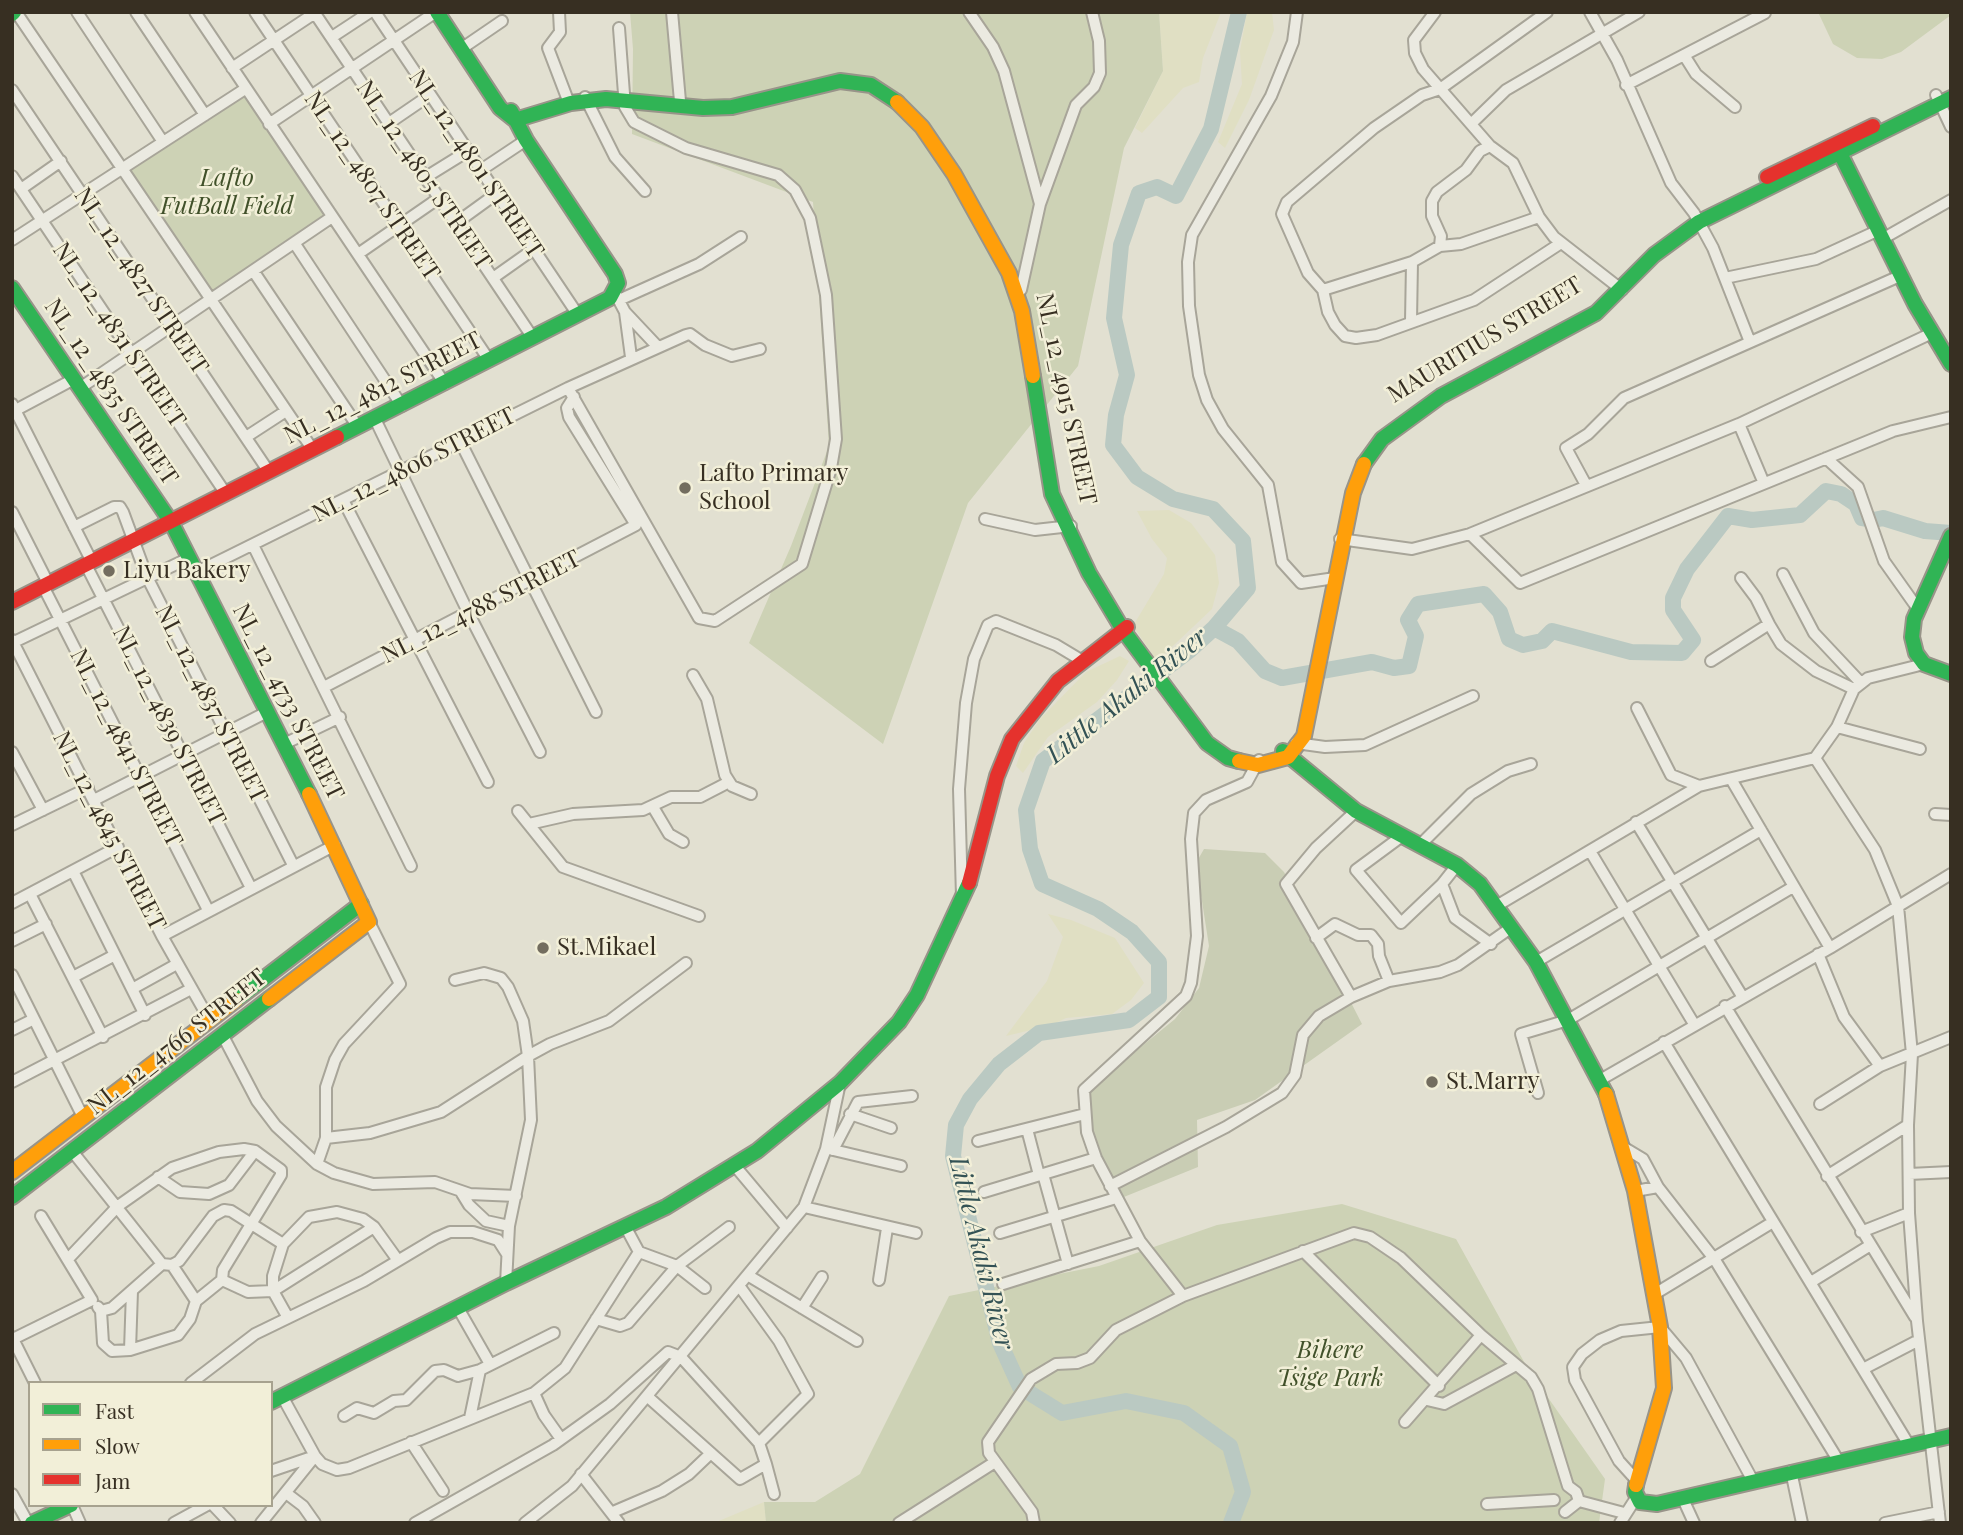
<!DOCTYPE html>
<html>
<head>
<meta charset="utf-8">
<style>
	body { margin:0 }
	#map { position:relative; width:1963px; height:1535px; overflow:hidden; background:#e2e0d1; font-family:"Playfair Display",serif }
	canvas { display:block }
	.frame { position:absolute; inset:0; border:14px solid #372f22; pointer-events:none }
	.legend { position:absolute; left:28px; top:1381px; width:245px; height:126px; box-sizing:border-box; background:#f2efd8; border:2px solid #a7a28f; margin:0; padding:9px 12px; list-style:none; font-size:21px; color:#372f22 }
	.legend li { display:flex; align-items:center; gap:14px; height:35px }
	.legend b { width:35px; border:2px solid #a7a28f }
</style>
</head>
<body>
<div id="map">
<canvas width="1963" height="1535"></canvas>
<div class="frame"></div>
<ul class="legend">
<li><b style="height:9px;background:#30b455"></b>Fast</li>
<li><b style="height:9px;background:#ff9f0a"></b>Slow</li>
<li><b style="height:9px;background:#e5322d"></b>Jam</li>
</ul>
</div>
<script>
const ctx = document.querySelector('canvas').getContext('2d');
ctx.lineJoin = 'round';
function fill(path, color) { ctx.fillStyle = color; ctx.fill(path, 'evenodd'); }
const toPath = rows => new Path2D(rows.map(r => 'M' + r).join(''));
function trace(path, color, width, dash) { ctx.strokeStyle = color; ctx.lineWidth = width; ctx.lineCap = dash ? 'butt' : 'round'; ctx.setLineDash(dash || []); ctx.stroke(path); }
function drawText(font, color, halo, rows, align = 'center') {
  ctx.font = font + ' "Playfair Display",serif'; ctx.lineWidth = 5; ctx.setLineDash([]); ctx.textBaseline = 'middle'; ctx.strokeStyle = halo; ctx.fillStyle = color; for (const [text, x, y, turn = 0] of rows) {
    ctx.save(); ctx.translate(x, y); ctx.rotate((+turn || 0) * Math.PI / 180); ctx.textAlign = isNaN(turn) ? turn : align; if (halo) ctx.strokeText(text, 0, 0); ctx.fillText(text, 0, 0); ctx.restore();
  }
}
const farmland = toPath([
	[1159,12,1221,12,1203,58,1199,82,1183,88,1142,133,1135,128,1163,71],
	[1247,12,1272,12,1274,30,1249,100,1225,148,1218,142,1242,84,1240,51],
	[1169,510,1191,523,1215,555,1219,583,1212,609,1157,661,1133,626,1164,574,1167,558,1152,539,1137,511],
	[1120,656,1129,661,1117,680,1097,702,1048,737,1023,773,1016,766,1024,743,1040,719,1086,672],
	[1048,914,1071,920,1115,938,1144,983,1131,1000,1112,1014,1066,1018,1052,1025,1006,1036,1047,981,1063,937],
	[764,1502,766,1523,714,1523]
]);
const green = toPath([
	[630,12,1159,12,1163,71,1124,148,1078,366,968,503,883,744,749,643,791,546,829,446,813,202,632,134,633,49],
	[1818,12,1951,12,1951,15,1901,52,1882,59,1857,58,1833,44],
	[246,90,331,216,212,300,122,169],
	[1342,1204,1456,1239,1528,1369,1605,1479,1599,1523,766,1523,764,1502,815,1502,860,1474,949,1296,1099,1266,1217,1225]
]);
const cemetery = toPath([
	[1204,849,1265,853,1284,872,1362,1024,1255,1100,1197,1120,1198,1167,1114,1201,1086,1147,1082,1095,1175,1019,1199,988,1209,946,1196,863]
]);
const river = toPath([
	[1214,628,1238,641,1265,671,1282,678,1372,662,1394,668,1409,666,1416,636,1408,620,1418,604,1484,594,1500,612,1509,639,1523,645,1542,641,1552,631,1631,652,1682,653,1693,640,1673,610,1673,598,1687,569,1728,516,1752,520,1800,515,1826,491,1841,494,1856,504,1862,518,1874,520,1883,518,1925,531,1951,533],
	[1231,1523,1243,1492,1230,1446,1184,1413,1126,1401,1062,1413,1020,1387,1000,1343,953,1156,956,1125,970,1099,999,1064,1039,1033,1129,1020,1159,997,1159,962,1132,932,1098,909,1042,884,1030,849,1026,810,1043,761,1190,650,1214,628,1248,588,1243,541,1213,509,1173,499,1137,477,1113,445,1116,415,1127,375,1114,318,1121,245,1139,193,1157,187,1176,196,1211,129,1239,12]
]);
const street = toPath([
	[16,12,313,450],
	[77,12,163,142],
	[136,12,205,115],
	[195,12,445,384],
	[255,12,489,360],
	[314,12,533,338],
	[375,12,578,315],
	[559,12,560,32,548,48,569,103],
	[672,12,680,101],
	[969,12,993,47,1004,71,1040,204],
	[1297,12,1293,42,1271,96,1192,235,1188,262,1189,306,1199,375,1207,400,1223,429,1268,485,1282,562,1301,583,1335,578],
	[1435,12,1414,40,1415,53,1423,69,1490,146,1513,163,1539,217,1554,237,1622,290],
	[1547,12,1440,89,1422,95,1374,128,1287,202,1282,214,1308,273,1323,290,1328,312,1335,325,1345,336,1356,338,1377,335,1474,300,1561,243],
	[1590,12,1617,60,1671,183,1694,213,1713,248,1750,342],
	[332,37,370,12],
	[461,49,502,21],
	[1684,55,1696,74,1735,107],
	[232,68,315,13],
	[1626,85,1765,13],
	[12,90,269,472],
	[1936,95,1951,127],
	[585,97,615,157,645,191],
	[389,123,430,95],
	[269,124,436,12],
	[1471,124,1506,90,1639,12],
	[481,170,526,140],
	[12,176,226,494],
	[426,177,468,151],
	[21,189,61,161],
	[456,223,496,194],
	[1884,238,1951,200],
	[12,240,245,89],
	[295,244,402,406],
	[1440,246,1441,236,1432,216,1432,201,1437,192,1466,170,1480,151,1490,146],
	[358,254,439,198],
	[254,272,358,427],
	[493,278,534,249],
	[1725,278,1816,259,1879,230],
	[1021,290,1040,204,1076,105,1094,87,1100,73,1099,41,1092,12],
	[1323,290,1412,262,1440,246,1461,244,1539,217],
	[616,295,625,312,631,357],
	[619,300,699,264,741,237],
	[625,312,657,346],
	[1411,321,1412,262],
	[80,388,332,217],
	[568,388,699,618,715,621,802,564,831,468,836,439,826,295,810,218,795,190,778,175,686,148,634,122,625,107,619,28],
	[12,404,92,562],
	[12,412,74,379],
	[375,419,469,614,540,752],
	[1739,424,1763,481],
	[246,437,286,411],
	[460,441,596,712],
	[1826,458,1858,487,1884,561,1918,609],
	[1586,485,1566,448,1588,434,1624,398,1902,275],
	[343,500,488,782],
	[12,512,48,583],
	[985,519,1035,530,1071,526],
	[74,527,114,507,120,507,123,512,147,577,293,865],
	[1470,534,1520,583,1893,431,1951,417],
	[1340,539,1412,549,1470,534,1739,424,1932,333],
	[253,545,411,866],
	[86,565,251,888],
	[197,572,568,388,686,335,690,334,705,345,732,356,760,349],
	[1783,574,1814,633,1861,683],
	[1741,578,1756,598,1769,624],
	[43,586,208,910],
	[12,640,162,936,209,1019],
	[12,643,189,558],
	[1711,661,1769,624,1781,644,1816,671,1854,689],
	[1924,664,1868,678,1854,689,1837,727,1815,758,1875,850,1898,906,1912,1054,1908,1125,1909,1213,1917,1321,1940,1523],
	[693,675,707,699,725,775,732,786,751,794],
	[324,687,636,525,569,417,567,408,574,397],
	[1637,708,1671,775,1699,786],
	[1837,727,1920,749],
	[1296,743,1325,747,1365,745,1473,696],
	[284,744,340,717],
	[12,752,43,810],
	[1731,779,1830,948],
	[94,800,267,712],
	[653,807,669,834,683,842],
	[518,811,563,867,699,916],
	[1935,814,1951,815],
	[1636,822,1742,996],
	[529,824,573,814,643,810,671,797,700,797,729,782],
	[12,825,88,788],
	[1402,836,1356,870,1401,923,1442,884,1457,865],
	[1420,845,1471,794,1508,771,1531,764],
	[1590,851,1694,1024],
	[73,871,145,1015],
	[1442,884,1455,918,1491,944],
	[30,894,103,1037],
	[962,897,959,789,966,703,974,659,988,625,996,621,1056,645,1081,660],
	[12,903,118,847],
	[1498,905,1699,786,1815,758],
	[162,936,335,845],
	[1316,938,1335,924,1358,935,1371,935,1378,944,1379,956,1389,981],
	[12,941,46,924],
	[1818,954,1844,1017,1880,1066],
	[1536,962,1761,830],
	[12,975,83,1117],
	[73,977,115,955],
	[455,980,484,973,501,978,508,987,523,1021,528,1056,550,1044,609,1021,686,963],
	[132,989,177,964],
	[1351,997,1286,884,1316,848,1356,811],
	[1725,1006,1915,1317],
	[12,1030,34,1019],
	[223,1036,257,1101,276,1126,317,1164,334,1173,373,1184,435,1182,470,1194,516,1196],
	[1664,1042,1909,1445],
	[1600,1080,1830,948,1951,874],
	[12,1082,191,989],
	[1538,1093,1521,1034,1568,1020,1793,887],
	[1820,1104,1880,1066,1951,1037],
	[850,1114,891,1128],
	[1027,1129,1039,1175],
	[326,1138,370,1133,441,1112,528,1056,531,1120,509,1226,506,1283],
	[978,1141,1085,1114],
	[1623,1147,1643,1159,1658,1187],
	[829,1149,901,1166],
	[833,1150,858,1102,912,1096],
	[72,1151,162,1264,172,1265,179,1261,213,1216,224,1210,231,1211,283,1244],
	[317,1164,326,1138,326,1087,335,1060,344,1044,400,984,369,922],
	[735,1166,787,1228],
	[1043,1174,1068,1264],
	[1909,1174,1951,1172],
	[1827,1176,1908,1125],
	[158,1177,180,1192,209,1194,229,1185,255,1151],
	[1110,1186,1226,1127,1282,1093,1295,1075,1303,1035,1319,1016,1351,997,1389,981,1440,972,1458,965,1512,927],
	[1635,1191,1658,1187,1715,1260,1838,1460],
	[461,1192,469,1205,486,1221,509,1226],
	[984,1192,1096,1158],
	[804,1207,916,1233],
	[1861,1232,1909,1213],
	[1000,1233,1116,1198],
	[1303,1251,1439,1386],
	[639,1252,677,1266,705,1288],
	[68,1259,118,1206,172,1168,219,1152,244,1149,255,1151,281,1170,281,1175,223,1270,222,1280,196,1301,190,1319,178,1335,130,1350,112,1351,103,1343,101,1311],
	[172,1265,196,1301],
	[749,1276,857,1341],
	[222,1280,248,1292,273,1291,374,1227],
	[879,1280,887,1228],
	[1811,1282,1869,1246],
	[1003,1284,1140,1241],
	[740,1287,779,1341,808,1394,759,1443],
	[1653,1295,1773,1222],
	[1183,1296,1140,1241,1096,1158,1087,1132,1084,1090,1186,996,1191,983,1197,936,1191,839,1194,813,1206,800,1247,782,1259,760],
	[98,1307,101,1311,112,1308,162,1264],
	[458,1308,490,1364],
	[802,1308,822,1277],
	[287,1316,273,1291,273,1276,283,1244,309,1217,337,1212,363,1219,374,1227,397,1259],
	[596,1319,620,1326,628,1323,677,1266,729,1227],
	[12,1337,35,1383],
	[13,1339,92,1300,41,1216],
	[130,1350,132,1291],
	[1863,1369,1919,1340],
	[191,1383,255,1334,364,1281,436,1238,450,1232,473,1232,498,1240,507,1254],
	[534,1393,544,1415,561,1439],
	[282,1396,315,1456,322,1464,337,1470,349,1468,534,1393,565,1368,639,1252,625,1226],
	[1427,1400,1444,1404,1516,1365],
	[344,1416,357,1408,374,1413,394,1401,406,1400,435,1371,444,1370,458,1376,480,1370],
	[470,1418,480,1370,554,1333],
	[1405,1422,1481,1335],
	[411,1442,443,1491],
	[766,1464,774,1494],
	[271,1471,315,1456],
	[1791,1471,1802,1523],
	[581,1474,619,1523],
	[1637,1481,1619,1461,1575,1380,1573,1367,1582,1354,1600,1340,1621,1331,1660,1327,1686,1358,1753,1481],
	[286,1493,303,1506,315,1523],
	[12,1494,28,1523],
	[1683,1499,1694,1523],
	[1579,1501,1624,1513],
	[1487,1504,1554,1500],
	[72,1505,80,1523],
	[213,1505,230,1523],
	[613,1512,662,1491,689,1474,711,1453],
	[1565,1512,1579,1501],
	[174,1523,207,1505],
	[261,1523,315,1456],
	[415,1523,553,1445,610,1404,668,1352,681,1357,759,1443,766,1464,740,1479,648,1397],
	[525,1523,572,1486,804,1207,826,1149,840,1083],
	[899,1523,995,1462],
	[1034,1523,1032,1512,989,1453,988,1442,1031,1379,1056,1364,1077,1363,1090,1358,1116,1330,1183,1296,1354,1233,1370,1237,1401,1258,1481,1335,1531,1377,1538,1389,1568,1486,1576,1492,1579,1501],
	[1620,1523,1636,1498],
	[1885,1523,1939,1512]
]);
const fast = toPath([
	[437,12,500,108,515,120,571,103,606,99,703,108,732,107,840,81,871,85,897,102],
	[12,14,14,12],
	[1836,145,1915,304,1951,364],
	[12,288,171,522,309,794],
	[1033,376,1052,494,1089,573,1123,630,1207,743,1228,758,1239,761],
	[337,437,610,298,618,283,615,274,526,140,511,111],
	[1364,464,1382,439,1441,396,1596,313,1654,255,1699,222,1951,98],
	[1951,536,1914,619,1912,637,1916,653,1924,664,1951,674],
	[1283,751,1356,811,1457,865,1480,884,1536,962,1606,1094],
	[236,1000,361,904],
	[12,1197,269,999],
	[271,1402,506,1283,666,1207,757,1151,840,1083,899,1022,917,995,969,883],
	[1636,1485,1635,1492,1640,1502,1657,1504,1951,1436],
	[32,1523,71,1505]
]);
const slow = toPath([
	[897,102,922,127,954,174,1009,273,1022,311,1033,376],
	[1239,761,1258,765,1288,757,1304,736,1353,493,1364,464],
	[269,999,369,922,309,794],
	[1606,1094,1635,1191,1660,1327,1664,1388,1636,1485],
	[12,1172,236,1000]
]);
const jam = toPath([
	[1767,177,1873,126],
	[12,602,337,437],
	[969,883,997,776,1012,739,1058,681,1127,627]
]);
const markers = [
	[685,488,7,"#736d5f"],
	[109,571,7,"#736d5f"],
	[543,948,7,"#736d5f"],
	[1432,1082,7,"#736d5f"]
];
const streetNames = [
	["NL_12_4801 STREET",476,164,56],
	["NL_12_4805 STREET",424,175,56],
	["NL_12_4807 STREET",372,186,56],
	["NL_12_4827 STREET",141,281,56],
	["NL_12_4831 STREET",119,335,56],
	["MAURITIUS STREET",1485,340,-31],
	["NL_12_4812 STREET",383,388,-27],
	["NL_12_4835 STREET",111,392,56],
	["NL_12_4915 STREET",1066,399,78],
	["NL_12_4806 STREET",414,465,-27],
	["NL_12_4788 STREET",481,607,-27],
	["NL_12_4733 STREET",288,702,63],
	["NL_12_4837 STREET",211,704,63],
	["NL_12_4839 STREET",169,726,63],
	["NL_12_4841 STREET",126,748,63],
	["NL_12_4845 STREET",109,831,63],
	["NL_12_4766 STREET",177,1042,-38]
];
const parkNames = [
	["Lafto",227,179],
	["FutBall Field",227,207],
	["Bihere",1330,1351],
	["Tsige Park",1330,1379]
];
const poiNames = [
	["Lafto Primary",699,474],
	["School",699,502],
	["Liyu Bakery",123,571],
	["St.Mikael",557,948],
	["St.Marry",1446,1082]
];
const waterNames = [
	["Little Akaki River",1127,696,-39],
	["Little Akaki River",981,1253,76]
];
fill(farmland, '#e0dfc3');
fill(green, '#cdd2b5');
fill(cemetery, '#c9cdb4');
trace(river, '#bac9c2', 16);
trace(street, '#a8a599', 14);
trace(fast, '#989489', 18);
trace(slow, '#989489', 18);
trace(jam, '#989489', 18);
trace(street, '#ebeae1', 10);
trace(fast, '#30b455', 14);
trace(slow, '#ff9f0a', 14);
trace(jam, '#e5322d', 14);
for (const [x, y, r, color] of markers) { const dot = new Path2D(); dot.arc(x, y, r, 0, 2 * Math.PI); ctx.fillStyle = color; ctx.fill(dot); trace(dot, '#f2efd8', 2.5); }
drawText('24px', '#372f22', '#f2efd8', streetNames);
drawText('italic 24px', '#41512a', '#f2efd8', parkNames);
drawText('24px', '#372f22', '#f2efd8', poiNames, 'left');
drawText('italic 26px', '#335255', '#f2efd8', waterNames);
</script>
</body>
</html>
